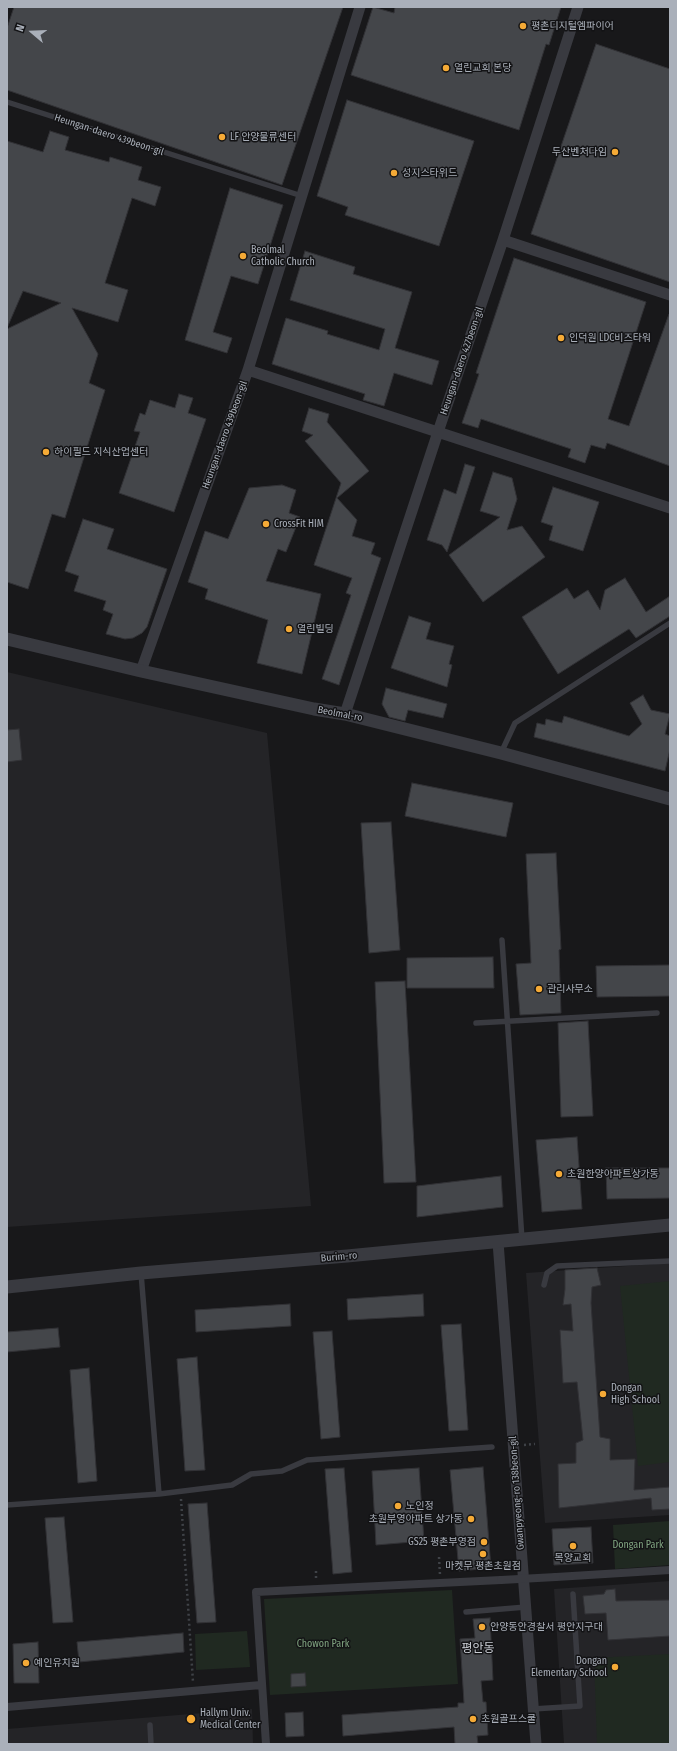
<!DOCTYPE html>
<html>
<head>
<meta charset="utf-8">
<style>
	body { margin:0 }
	#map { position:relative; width:677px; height:1751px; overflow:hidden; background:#18181a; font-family:"Fira Sans Condensed",sans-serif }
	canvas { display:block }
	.frame { position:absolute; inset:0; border:8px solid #aab0ba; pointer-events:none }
	.north { position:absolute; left:12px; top:12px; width:40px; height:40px; -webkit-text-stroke:3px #131315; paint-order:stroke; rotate:289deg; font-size:11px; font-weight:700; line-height:16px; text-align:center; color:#aab0ba }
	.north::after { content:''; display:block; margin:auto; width:14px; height:18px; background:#aab0ba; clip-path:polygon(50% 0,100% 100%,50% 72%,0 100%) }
</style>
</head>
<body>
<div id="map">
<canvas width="677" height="1751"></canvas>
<div class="frame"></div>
<div class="north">N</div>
</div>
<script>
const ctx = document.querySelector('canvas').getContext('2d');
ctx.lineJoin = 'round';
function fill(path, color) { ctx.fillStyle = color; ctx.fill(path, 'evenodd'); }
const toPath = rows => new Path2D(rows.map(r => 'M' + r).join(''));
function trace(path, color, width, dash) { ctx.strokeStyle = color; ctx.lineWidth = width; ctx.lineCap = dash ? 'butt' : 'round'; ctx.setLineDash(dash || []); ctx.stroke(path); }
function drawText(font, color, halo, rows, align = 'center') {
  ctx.font = font + ' "Fira Sans Condensed","Noto Sans KR",sans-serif'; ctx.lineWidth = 3; ctx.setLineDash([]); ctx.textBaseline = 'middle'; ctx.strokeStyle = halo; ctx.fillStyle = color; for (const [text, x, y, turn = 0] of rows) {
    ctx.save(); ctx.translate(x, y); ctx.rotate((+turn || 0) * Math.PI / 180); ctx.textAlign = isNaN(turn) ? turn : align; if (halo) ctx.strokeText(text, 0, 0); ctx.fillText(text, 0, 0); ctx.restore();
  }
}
const built = toPath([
	[7,672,267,733,311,1206,7,1227],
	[670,1263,670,1515,545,1523,526,1273],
	[670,1581,670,1744,564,1744,554,1589],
	[252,1709,253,1744,7,1744,7,1729]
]);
const green = toPath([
	[670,1281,670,1462,638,1466,620,1286],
	[670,1521,670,1565,615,1569,613,1525],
	[452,1590,458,1684,270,1695,264,1599],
	[247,1631,250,1667,196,1670,195,1634],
	[670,1654,670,1744,597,1744,594,1658]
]);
const building = toPath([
	[14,7,343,7,282,185,7,90,7,28,14,7],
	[373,7,394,13,395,7,561,7,549,45,546,44,519,130,351,75,373,7],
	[596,44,670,69,670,282,531,234,596,44],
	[347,100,474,141,439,246,345,215,348,207,317,196,347,100],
	[50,131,69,137,65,150,109,162,110,157,142,167,138,180,161,187,155,206,132,198,105,283,128,290,118,322,72,308,98,354,89,383,105,390,65,518,52,514,28,589,7,582,7,329,61,303,23,291,7,328,7,141,43,152,50,131],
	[230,188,283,205,258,284,231,276,213,332,232,338,227,353,185,340,230,188],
	[305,251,355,267,353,274,412,292,395,348,439,361,432,385,394,373,384,406,363,400,365,394,272,364,286,318,328,331,327,334,379,350,385,329,290,300,305,251],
	[514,258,646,302,608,419,629,426,669,314,670,314,670,466,607,443,605,449,591,445,585,463,568,457,571,449,481,419,478,428,462,423,479,374,476,373,514,258],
	[179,394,193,398,188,413,206,419,174,512,119,493,140,432,134,431,140,413,145,415,150,400,175,408,179,394],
	[309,408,329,414,327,422,369,471,337,498,357,520,352,536,375,543,371,554,381,558,339,685,322,679,351,595,346,593,352,578,314,565,341,483,305,441,313,435,302,431,309,408],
	[465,464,475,467,447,552,442,545,427,540,444,489,456,494,465,464],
	[493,472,512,478,517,499,507,530,522,526,545,557,483,602,449,555,500,517,480,511,493,472],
	[282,485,296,490,289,513,300,517,286,552,278,549,266,581,321,594,302,674,257,663,268,620,205,599,208,589,188,582,205,531,228,539,249,488,282,485],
	[553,487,599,502,583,551,549,540,553,526,541,522,553,487],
	[83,519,114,529,107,549,167,569,147,627,142,633,133,638,125,639,106,634,113,614,103,610,106,601,74,591,79,576,65,571,83,519],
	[625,578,646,612,670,596,670,616,636,638,629,629,558,674,522,617,567,588,574,599,588,590,600,610,605,590,625,578],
	[409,616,431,623,426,639,454,646,449,664,452,665,447,687,391,668,409,616],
	[386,688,447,704,443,718,408,710,405,721,389,717,382,704,386,688],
	[643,695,651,710,670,714,665,734,670,736,670,749,665,771,534,737,537,723,545,725,546,719,562,723,564,716,629,736,642,724,630,703,643,695],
	[19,729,22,760,7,762,7,730,19,729],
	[412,783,513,803,506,837,405,816,412,783],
	[391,822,400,950,369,953,361,823,391,822],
	[556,853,561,949,559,950,561,1013,520,1015,516,964,531,963,526,854,556,853],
	[493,957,494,988,407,988,407,958,493,957],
	[670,965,670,996,597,997,596,966,670,965],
	[405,981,416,1182,384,1183,375,982,405,981],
	[588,1021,593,1116,561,1117,558,1023,588,1021],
	[577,1137,582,1209,542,1212,536,1140,577,1137],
	[606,1168,670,1168,670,1198,607,1199,606,1168],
	[501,1176,503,1207,417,1217,417,1186,501,1176],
	[597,1268,601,1285,592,1287,591,1303,600,1437,610,1439,610,1460,635,1459,634,1490,670,1487,670,1509,652,1510,651,1498,559,1508,558,1464,576,1463,576,1443,583,1440,577,1382,563,1383,560,1330,573,1331,571,1304,563,1305,565,1289,565,1270,597,1268],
	[423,1294,424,1316,348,1320,347,1299,423,1294],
	[290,1304,291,1326,196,1332,195,1310,290,1304],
	[461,1324,468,1430,449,1431,441,1325,461,1324],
	[58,1328,60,1347,7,1352,7,1332,58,1328],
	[332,1331,340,1437,321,1439,313,1332,332,1331],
	[197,1357,205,1470,185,1471,177,1359,197,1357],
	[89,1368,97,1481,78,1483,70,1370,89,1368],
	[483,1467,491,1568,459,1571,450,1470,483,1467],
	[344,1468,352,1572,333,1574,325,1469,344,1468],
	[419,1468,424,1541,376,1545,372,1471,419,1468],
	[207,1503,216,1622,197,1623,188,1504,207,1503],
	[64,1517,73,1622,53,1623,45,1518,64,1517],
	[591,1527,593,1563,554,1565,552,1529,591,1527],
	[615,1589,616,1601,670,1600,670,1636,608,1640,606,1613,585,1614,583,1596,604,1594,606,1590,615,1589],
	[490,1618,493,1680,481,1681,483,1702,486,1702,488,1735,477,1736,478,1744,455,1744,454,1727,343,1736,342,1715,458,1707,458,1703,464,1703,460,1639,475,1638,473,1619,490,1618],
	[183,1633,184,1652,79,1662,77,1642,183,1633],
	[38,1642,39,1683,14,1683,13,1644,38,1642],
	[305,1673,306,1686,291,1687,291,1674,305,1673],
	[303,1712,304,1736,286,1737,285,1713,303,1712]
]);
const path = toPath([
	[524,1445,535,1444],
	[181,1499,193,1682],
	[439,1557,440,1575],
	[316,1571,316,1580]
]);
const service = toPath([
	[7,102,302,196],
	[501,753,515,723,670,623],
	[502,940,522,1240],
	[476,1023,657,1013],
	[141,1273,159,1494],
	[544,1285,547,1273,557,1266,670,1261],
	[7,1505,159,1494,232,1485,251,1474,282,1471,307,1460,492,1447],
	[466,1612,526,1607],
	[533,1709,580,1706,573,1594],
	[150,1725,151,1744]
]);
const pedestrian = toPath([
	[556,1577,670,1570],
	[7,1707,261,1685],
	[266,1744,256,1592,501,1580]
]);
const minor = toPath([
	[503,240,670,295],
	[248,370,670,508],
	[141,671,248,370,360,7],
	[345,714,438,432,503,240,578,7],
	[498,1242,536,1744]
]);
const tertiary = toPath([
	[7,639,141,671,314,709,345,714,501,753,670,799],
	[7,1287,141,1273,347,1256,670,1225]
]);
const pedestrianBridge = toPath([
	[501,1580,556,1577]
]);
const markers = [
	[523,26,4,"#f5aa36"],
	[446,68,4,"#f5aa36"],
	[222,137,4,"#f5aa36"],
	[615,152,4,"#f5aa36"],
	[394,173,4,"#f5aa36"],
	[243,256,4,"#f5aa36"],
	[561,338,4,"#f5aa36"],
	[46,452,4,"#f5aa36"],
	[266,524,4,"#f5aa36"],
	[289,629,4,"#f5aa36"],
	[539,989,4,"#f5aa36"],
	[559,1174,4,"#f5aa36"],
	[603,1394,4,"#f5aa36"],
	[398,1506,4,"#f5aa36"],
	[471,1519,4,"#f5aa36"],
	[484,1542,4,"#f5aa36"],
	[573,1546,4,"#f5aa36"],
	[483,1554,4,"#f5aa36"],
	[482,1627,4,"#f5aa36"],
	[26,1663,4,"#f5aa36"],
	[615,1667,4,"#f5aa36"],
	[191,1719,5,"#f5aa36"],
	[473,1719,4,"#f5aa36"]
];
const poiNames = [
	["평촌디지털엠파이어",531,26],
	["열린교회 본당",454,68],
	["LF 안양물류센터",230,137],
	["두산벤처다임",607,152,"right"],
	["성지스타위드",402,173],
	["Beolmal",251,250],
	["Catholic Church",251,262],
	["인덕원 LDC비즈타워",569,338],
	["하이필드 지식산업센터",54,452],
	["CrossFit HIM",274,524],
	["열린빌딩",297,629],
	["관리사무소",547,989],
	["초원한양아파트상가동",567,1174],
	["Dongan",611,1388],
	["High School",611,1400],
	["노인정",406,1506],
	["초원부영아파트 상가동",463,1519,"right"],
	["GS25 평촌부영점",476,1542,"right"],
	["목양교회",573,1558,"center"],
	["마켓무 평촌초원점",483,1566,"center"],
	["안양동안경찰서 평안지구대",490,1627],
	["Dongan",607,1661,"right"],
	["Elementary School",607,1673,"right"],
	["예인유치원",34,1663],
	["Hallym Univ.",200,1713],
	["Medical Center",200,1725],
	["초원골프스쿨",481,1719]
];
const streetNames = [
	["Heungan-daero 439beon-gil",109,135,18],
	["Heungan-daero 427beon-gil",462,361,-71],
	["Heungan-daero 439beon-gil",225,435,-70],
	["Beolmal-ro",340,714,11],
	["Burim-ro",339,1257,-5],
	["Gwanpyeong-ro 138beon-gil",517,1493,-94]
];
const parkNames = [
	["Dongan Park",638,1545],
	["Chowon Park",323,1644]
];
const quarterNames = [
	["평안동",478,1649]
];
fill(built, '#242427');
fill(green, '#202921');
fill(building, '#44464a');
trace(building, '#323236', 1);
trace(path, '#3f4247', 2.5, [2, 3]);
trace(service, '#393a40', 5.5);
trace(pedestrian, '#393a40', 8);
trace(minor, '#393a40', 11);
trace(tertiary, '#393a40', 13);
trace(pedestrianBridge, '#393a40', 8);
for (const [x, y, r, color] of markers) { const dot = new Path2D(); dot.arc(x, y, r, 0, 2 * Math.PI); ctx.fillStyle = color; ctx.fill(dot); trace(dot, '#131315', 1.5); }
drawText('10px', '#aab0ba', '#131315', poiNames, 'left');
drawText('10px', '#aab0ba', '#131315', streetNames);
drawText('10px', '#81a581', '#131315', parkNames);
drawText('12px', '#cbcfd6', '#131315', quarterNames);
</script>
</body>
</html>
